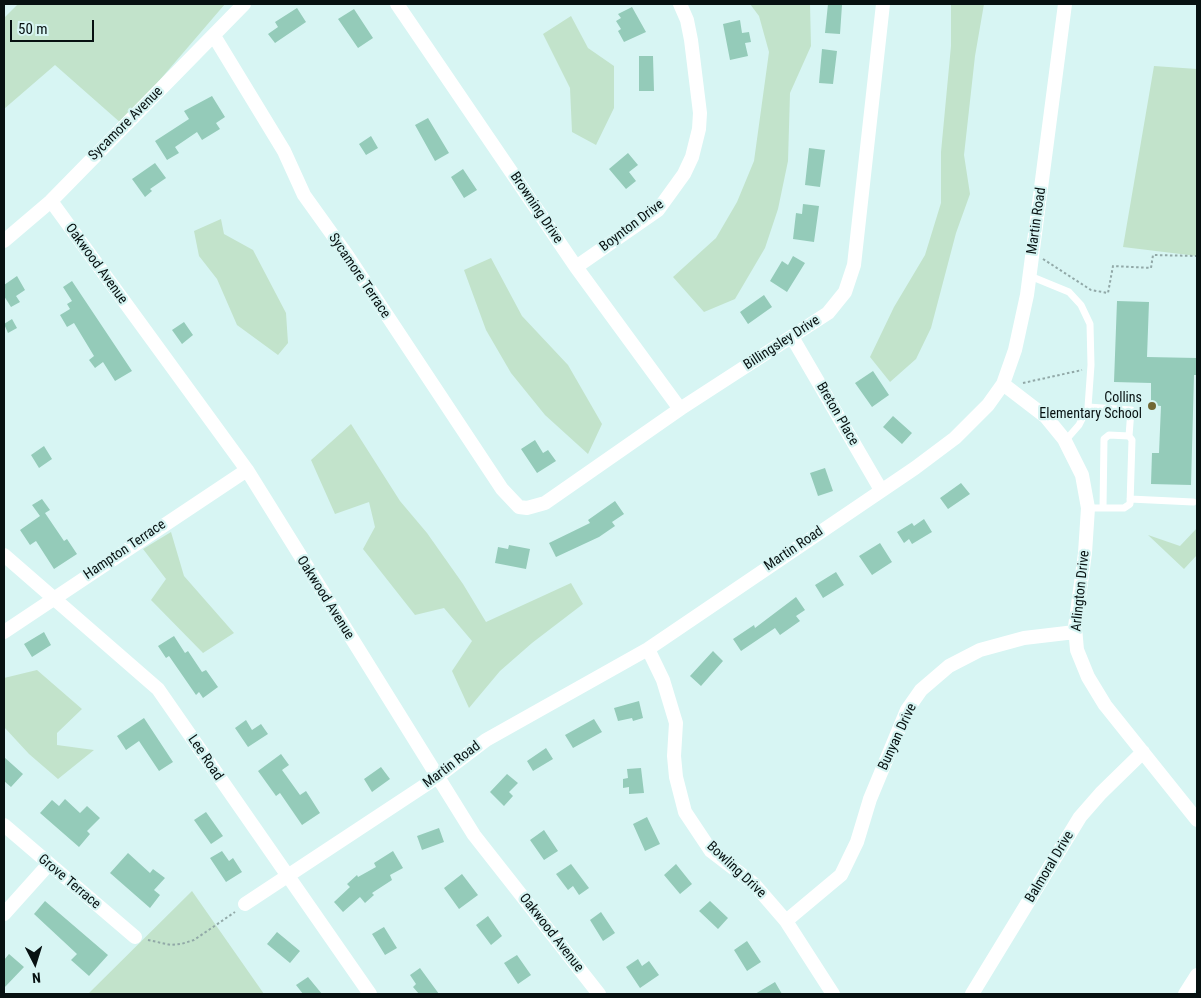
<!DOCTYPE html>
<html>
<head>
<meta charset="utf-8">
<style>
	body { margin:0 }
	#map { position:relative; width:1201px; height:998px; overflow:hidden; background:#d7f5f3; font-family:"Roboto Condensed",sans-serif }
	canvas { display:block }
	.frame { position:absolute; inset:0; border:5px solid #071111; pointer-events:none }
	.north { position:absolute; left:10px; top:938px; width:50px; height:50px; -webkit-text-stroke:4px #d7f5f3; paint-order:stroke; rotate:175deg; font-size:14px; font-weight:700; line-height:20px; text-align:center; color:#071111 }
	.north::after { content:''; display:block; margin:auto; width:18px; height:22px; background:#071111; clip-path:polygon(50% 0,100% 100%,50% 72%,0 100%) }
	.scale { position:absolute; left:10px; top:20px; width:84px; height:22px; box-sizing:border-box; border:2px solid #071111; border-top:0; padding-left:6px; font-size:15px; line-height:18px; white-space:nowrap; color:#071111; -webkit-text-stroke:4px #d7f5f3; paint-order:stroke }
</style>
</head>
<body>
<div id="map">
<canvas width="1201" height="998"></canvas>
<div class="frame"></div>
<div class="north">N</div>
<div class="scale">50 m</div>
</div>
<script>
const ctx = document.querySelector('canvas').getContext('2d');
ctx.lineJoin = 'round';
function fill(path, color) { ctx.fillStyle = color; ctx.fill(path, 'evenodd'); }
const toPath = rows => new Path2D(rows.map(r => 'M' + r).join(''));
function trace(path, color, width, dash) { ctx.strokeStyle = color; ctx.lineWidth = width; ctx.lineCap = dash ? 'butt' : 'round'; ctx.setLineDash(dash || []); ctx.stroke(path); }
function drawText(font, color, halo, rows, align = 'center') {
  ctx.font = font + ' "Roboto Condensed",sans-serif'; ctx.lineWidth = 4.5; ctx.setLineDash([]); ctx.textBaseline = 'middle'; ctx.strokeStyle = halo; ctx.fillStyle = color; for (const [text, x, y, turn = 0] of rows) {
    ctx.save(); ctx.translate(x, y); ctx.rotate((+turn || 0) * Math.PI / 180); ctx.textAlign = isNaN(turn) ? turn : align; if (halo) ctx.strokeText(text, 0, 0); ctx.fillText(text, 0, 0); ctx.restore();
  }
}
const green = toPath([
	[18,4,225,4,122,124,55,65,4,109,4,18],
	[750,4,810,4,811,46,790,93,788,161,778,209,765,248,735,299,704,312,673,277,716,238,737,202,754,161,769,52,759,16],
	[951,4,984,4,975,56,964,155,970,194,956,233,931,328,916,359,890,382,870,357,894,307,925,255,941,203,941,152,951,46],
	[571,16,588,48,614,66,614,108,596,145,572,132,570,88,543,34],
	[1154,66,1197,69,1197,256,1123,247],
	[221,219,224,234,253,250,286,313,288,343,278,355,237,325,217,279,199,256,194,231],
	[491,258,522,316,568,365,602,424,588,454,545,415,511,373,486,330,464,270],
	[351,424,400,501,427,533,463,584,486,622,571,583,583,604,532,643,500,671,469,708,452,671,472,641,444,608,415,615,363,549,375,527,369,502,335,514,311,460],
	[1197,528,1197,555,1184,569,1148,535,1180,546],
	[171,532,184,576,234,633,203,653,151,600,166,579,143,549],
	[37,670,82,709,57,733,57,745,94,750,58,779,29,754,4,727,4,678],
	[192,891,264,994,88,994]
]);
const building = toPath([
	[828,4,842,5,840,34,825,33],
	[632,7,646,32,624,42,618,31,621,29,616,21,621,18,618,14],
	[297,8,306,22,275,43,268,34,278,27,275,22],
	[354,9,373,38,358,48,338,19],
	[740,20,742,33,749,32,751,42,745,43,748,56,730,60,723,24],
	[822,49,837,51,833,84,819,83],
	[639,56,653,56,654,91,639,91],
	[212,96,225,117,216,123,220,129,202,140,197,132,175,147,179,153,167,160,155,141,189,119,184,111],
	[428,118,449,153,435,161,415,125],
	[371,136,378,148,366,155,359,144],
	[809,148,825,150,820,187,805,185],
	[628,153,638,165,629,172,636,181,626,189,609,169],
	[155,163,166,178,150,189,152,191,145,197,132,179],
	[463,169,477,190,464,198,451,177],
	[803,204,819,206,814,242,793,239,796,213,802,214],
	[793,256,805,263,787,292,770,281,782,261,788,265],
	[17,276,25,290,16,296,20,302,11,307,4,296,4,285],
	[72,281,132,371,115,381,103,362,95,368,89,360,94,356,74,323,67,327,60,315,70,309,67,304,72,301,63,287],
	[764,295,772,307,748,324,740,312],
	[1117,301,1149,302,1147,357,1197,358,1197,375,1194,375,1191,485,1151,484,1152,453,1159,453,1161,406,1151,405,1151,383,1114,382],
	[12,319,17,328,8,333,4,324],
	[184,322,193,335,182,344,172,330],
	[873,371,889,395,872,407,855,383],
	[893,416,912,433,902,444,883,427],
	[535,440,543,453,548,450,556,461,537,473,521,449],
	[44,446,52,459,39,468,31,455],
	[825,468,833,491,818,496,810,473],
	[961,483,970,494,948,509,940,498],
	[42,499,50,510,45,513,64,541,67,539,77,554,54,569,36,541,30,545,20,530,40,516,32,505],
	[615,501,624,514,612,522,615,526,599,537,556,557,549,543,590,523,588,520],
	[924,519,932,532,912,544,909,539,904,543,897,532,912,523,914,526],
	[880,543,892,562,872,575,859,556],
	[509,545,530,549,526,569,495,563,498,547,508,549],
	[836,572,844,585,823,598,815,585],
	[796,597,805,610,796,616,800,621,780,635,775,628,741,651,733,639,754,625,755,628],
	[44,632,51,645,32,657,24,644],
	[174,636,185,653,188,651,202,672,206,670,218,687,203,698,199,692,196,695,169,656,166,658,158,646],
	[713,651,723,661,701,686,690,676],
	[639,701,643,718,633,721,632,718,618,721,614,708],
	[144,718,173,762,159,771,139,741,126,750,117,736],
	[594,719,602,732,573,748,565,735],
	[246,720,252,730,261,724,268,734,248,747,235,728],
	[546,748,553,759,533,771,527,761],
	[281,754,289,765,282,770,300,795,306,791,320,813,302,825,280,793,276,796,258,771],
	[4,757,23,774,11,787,4,781],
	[381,767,390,779,372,792,364,779],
	[641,768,644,793,629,794,629,787,623,788,623,779,628,778,627,769],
	[507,774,518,783,509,792,513,796,504,806,490,792],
	[65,799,80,813,87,806,100,818,87,831,90,834,79,847,40,813,52,800,59,806],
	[206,812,223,836,211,844,194,820],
	[647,817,660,844,645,851,633,824],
	[439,828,444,842,422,850,417,836],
	[544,830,558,851,544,860,530,840],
	[222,851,229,861,233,858,242,872,226,882,210,858],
	[393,851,403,868,390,875,392,880,372,893,374,895,365,903,360,897,343,912,334,902,350,887,347,884,357,875,358,877,376,867,374,863],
	[128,853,150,873,153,869,165,878,154,890,160,895,150,908,110,873],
	[571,864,589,888,579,895,573,886,568,890,556,874],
	[676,864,692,884,680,894,664,875],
	[462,874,478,895,459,909,444,888],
	[45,901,108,955,89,976,71,960,77,954,34,914],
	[710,901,728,918,718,929,699,911],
	[601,912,615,933,603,941,590,920],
	[488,916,502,936,491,945,476,925],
	[384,927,397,948,385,955,372,934],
	[277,932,300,951,290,963,267,944],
	[747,941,761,962,747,971,734,950],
	[9,954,24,967,4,988,4,960],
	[517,955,531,975,518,984,504,963],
	[638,959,642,966,649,961,659,975,640,988,626,967],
	[420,968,439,994,419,994,413,987,416,984,410,975],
	[308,977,322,994,303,994,296,985],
	[775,982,782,994,755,994]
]);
const path = toPath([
	[1043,259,1091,290,1108,293,1113,266,1151,268,1153,255,1197,256],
	[1023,383,1082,370],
	[148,940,171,945,181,944,194,940,235,912]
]);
const lane = toPath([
	[1030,276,1069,292,1081,305,1090,324,1091,365,1088,407,1079,425,1065,441],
	[1088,407,1131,410,1129,436],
	[1130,499,1193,502],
	[1088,508,1124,508,1130,504,1132,440,1129,436,1109,435,1104,439,1103,508]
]);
const street = toPath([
	[397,4,576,267,680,409],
	[214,36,284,151,304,195,347,255,502,489,519,507,527,508,545,503,680,409,828,313,845,292,854,265,883,4],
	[51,201,247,470,474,835,599,994],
	[4,241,51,201,244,4],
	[576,267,658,210,684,174,692,157,699,129,700,113,691,40,687,20,680,4],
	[792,337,881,490],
	[1003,384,1046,417,1064,439,1082,475,1088,508,1085,553,1075,627,1077,650,1088,677,1105,705,1197,820],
	[4,555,158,689,370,994],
	[4,632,247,470],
	[648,649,663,680,676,723,674,756,676,777,685,812,711,851,754,884,786,921,833,994],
	[4,825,135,937],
	[245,904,436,778,486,740,648,649,915,468,955,438,988,405,1003,384,1015,350,1027,295,1065,4],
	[4,914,48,865],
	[786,921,841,875,857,842,870,799,907,710,921,690,949,666,980,650,1024,638,1075,632],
	[972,994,1080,817,1101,793,1143,752],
	[1185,994,1197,975]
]);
const markers = [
	[1152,406,5,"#716834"]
];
const streetNames = [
	["Sycamore Avenue",126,124,-45],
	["Browning Drive",536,208,56],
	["Martin Road",1037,221,-82],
	["Boynton Drive",632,226,-37],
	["Oakwood Avenue",96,264,54],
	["Sycamore Terrace",359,276,56],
	["Billingsley Drive",782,343,-33],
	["Breton Place",837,414,60],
	["Martin Road",794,549,-34],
	["Hampton Terrace",125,550,-34],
	["Arlington Drive",1081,591,-84],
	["Oakwood Avenue",325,598,58],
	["Bunyan Drive",898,737,-65],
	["Lee Road",205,758,56],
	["Martin Road",452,765,-37],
	["Balmoral Drive",1050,867,-59],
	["Bowling Drive",736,870,43],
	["Grove Terrace",69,882,40],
	["Oakwood Avenue",551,933,52]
];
const poiNames = [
	["Collins",1142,398],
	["Elementary School",1142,414]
];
fill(green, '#c2e3cb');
fill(building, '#94cbb9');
trace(path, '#91a8a7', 2, [2.5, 2.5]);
trace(lane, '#fff', 7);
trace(street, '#fff', 14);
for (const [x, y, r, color] of markers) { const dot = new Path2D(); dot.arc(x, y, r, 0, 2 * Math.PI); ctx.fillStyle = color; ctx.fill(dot); trace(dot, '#d7f5f3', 2); }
drawText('14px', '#071111', '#d7f5f3', streetNames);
drawText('14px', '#071111', '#d7f5f3', poiNames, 'right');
</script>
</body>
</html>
